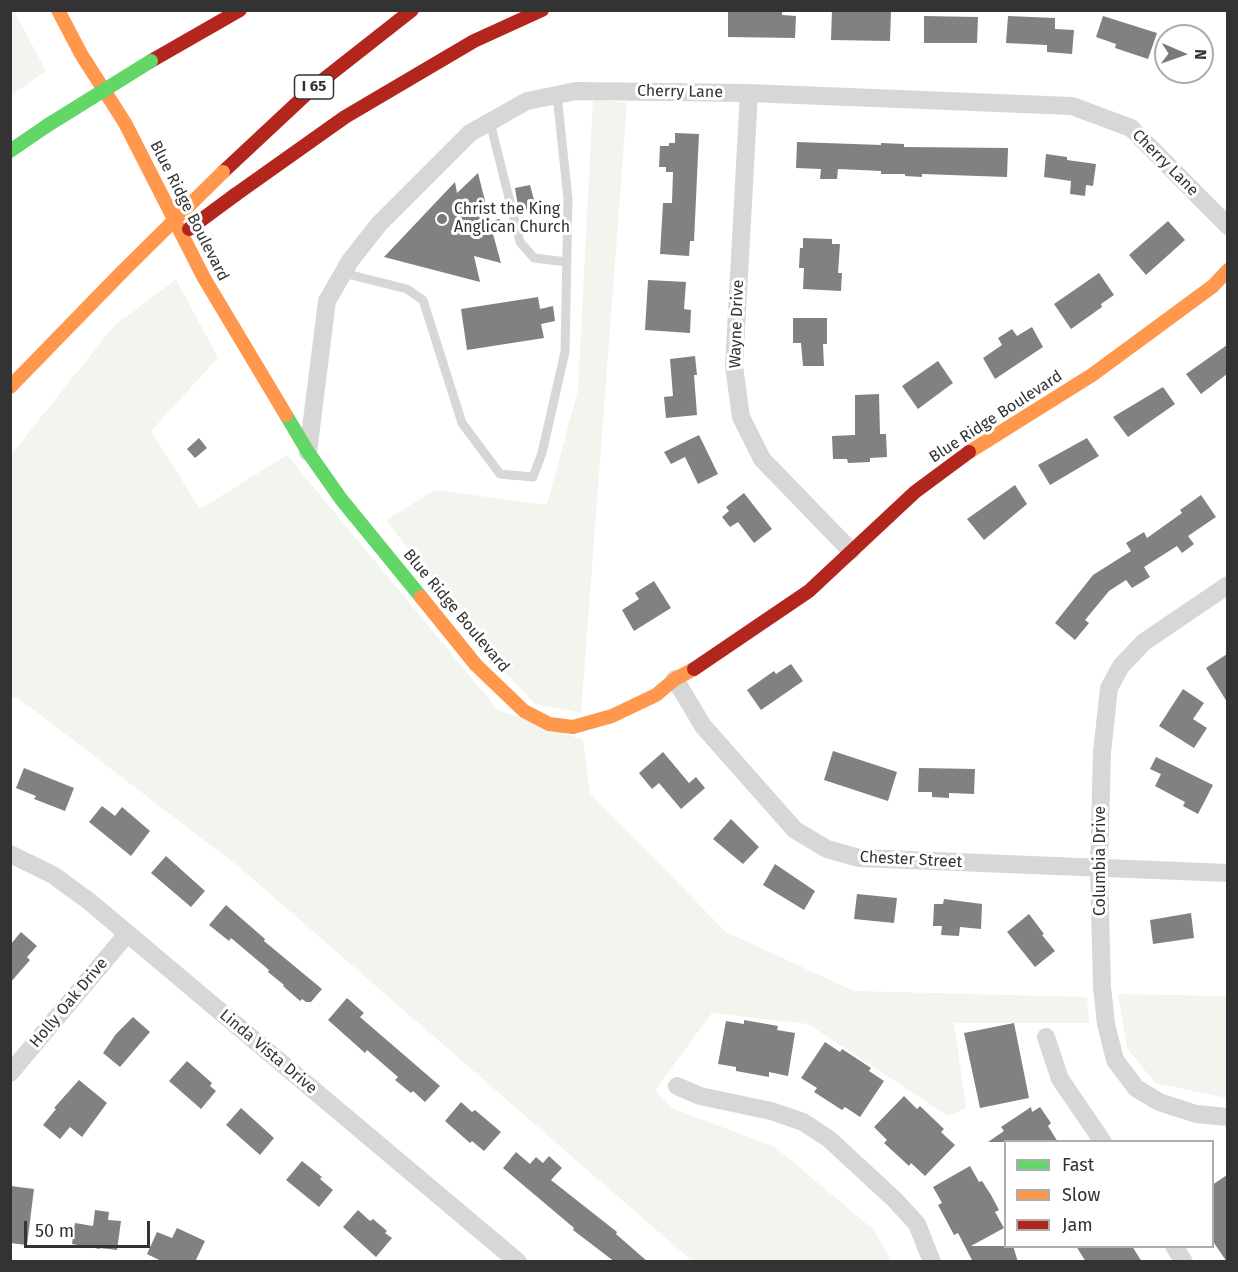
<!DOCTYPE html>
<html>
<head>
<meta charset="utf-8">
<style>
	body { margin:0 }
	#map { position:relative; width:1238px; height:1272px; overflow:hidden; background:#fff; font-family:"Fira Sans",sans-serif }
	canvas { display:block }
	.frame { position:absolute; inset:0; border:12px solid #333; pointer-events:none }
	.legend { position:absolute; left:1004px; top:1140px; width:210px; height:108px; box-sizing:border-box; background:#fff; border:2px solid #adadad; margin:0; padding:8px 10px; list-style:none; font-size:18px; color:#333 }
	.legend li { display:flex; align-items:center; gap:12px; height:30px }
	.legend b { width:30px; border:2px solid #adadad }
	.north { position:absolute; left:1154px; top:24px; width:60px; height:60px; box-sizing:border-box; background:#fff; border:2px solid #adadad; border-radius:50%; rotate:92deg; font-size:16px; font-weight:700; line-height:24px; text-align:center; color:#333 }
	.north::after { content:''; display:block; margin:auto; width:21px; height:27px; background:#7a7a7a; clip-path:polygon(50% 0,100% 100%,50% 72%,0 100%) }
	.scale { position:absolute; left:24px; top:1221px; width:126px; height:27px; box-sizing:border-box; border:3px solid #333; border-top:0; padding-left:8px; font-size:18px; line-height:21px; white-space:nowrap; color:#333; -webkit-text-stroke:4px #fff; paint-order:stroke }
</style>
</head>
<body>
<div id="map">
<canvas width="1238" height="1272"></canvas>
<div class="frame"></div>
<ul class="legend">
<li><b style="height:8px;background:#63d668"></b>Fast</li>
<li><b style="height:8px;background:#ff974d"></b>Slow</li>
<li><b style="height:8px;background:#b3261e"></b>Jam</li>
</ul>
<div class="north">N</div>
<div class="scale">50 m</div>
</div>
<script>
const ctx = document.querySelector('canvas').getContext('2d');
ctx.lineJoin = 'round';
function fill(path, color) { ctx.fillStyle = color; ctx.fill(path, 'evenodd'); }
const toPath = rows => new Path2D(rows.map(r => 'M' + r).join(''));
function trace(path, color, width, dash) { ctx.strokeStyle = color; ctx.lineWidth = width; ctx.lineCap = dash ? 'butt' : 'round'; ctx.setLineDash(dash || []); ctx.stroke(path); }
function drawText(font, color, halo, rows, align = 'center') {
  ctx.font = font + ' "Fira Sans",sans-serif'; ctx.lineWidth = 6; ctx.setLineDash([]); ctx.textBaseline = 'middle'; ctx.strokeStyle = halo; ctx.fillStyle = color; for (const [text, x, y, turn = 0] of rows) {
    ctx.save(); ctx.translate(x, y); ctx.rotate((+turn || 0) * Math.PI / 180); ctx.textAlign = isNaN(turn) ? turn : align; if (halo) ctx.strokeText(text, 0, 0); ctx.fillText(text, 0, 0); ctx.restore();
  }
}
const green = toPath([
	[14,11,46,71,11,95,10,11],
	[593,99,627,103,581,713,535,704,486,652,386,520,435,490,547,505,578,390],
	[176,279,218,358,151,431,200,509,287,455,498,710,583,740,590,793,726,932,854,991,1087,997,1089,1023,954,1023,966,1108,948,1116,808,1024,712,1013,655,1090,674,1109,775,1147,874,1230,891,1261,692,1261,239,867,17,697,11,698,10,456,113,327],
	[1118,994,1227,996,1227,1098,1155,1083,1127,1048]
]);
const building = toPath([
	[728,10,782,10,782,15,796,16,795,38,728,37],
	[832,10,891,11,890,41,831,40],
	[924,16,978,17,977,43,924,43],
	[1008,16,1055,18,1055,29,1074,30,1072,54,1047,52,1047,45,1006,43],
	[1103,16,1157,33,1148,59,1115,48,1116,44,1096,37],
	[675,133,699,134,694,241,690,241,689,256,660,254,663,203,672,203,673,172,666,172,666,167,659,167,660,146,669,146,669,143,675,143],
	[797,142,881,145,881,143,904,144,904,147,1008,148,1007,177,922,174,922,177,905,176,905,174,881,174,881,171,838,169,837,179,820,179,821,169,796,168],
	[1046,154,1067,157,1067,160,1096,164,1093,186,1086,185,1085,196,1070,194,1071,181,1044,177],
	[478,173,490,221,500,219,503,231,493,234,501,263,474,256,480,282,384,257,455,182,457,193],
	[530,185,536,207,519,212,515,188],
	[1168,221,1185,240,1146,275,1129,255],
	[803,238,832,239,832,244,840,244,838,273,842,273,841,291,803,289,804,268,799,268,800,248,803,248],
	[1099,273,1114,295,1101,304,1102,307,1071,329,1054,304],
	[648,280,686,282,684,309,691,310,690,333,645,330],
	[538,297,540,309,553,306,555,321,541,324,544,338,467,350,461,309],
	[793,318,827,318,827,344,823,344,824,366,803,366,801,343,793,343],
	[1032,327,1043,347,995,379,983,358,1002,345,998,338,1012,329,1017,336],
	[1227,345,1227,374,1201,394,1186,374],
	[695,356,697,375,694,375,697,415,666,418,664,397,673,396,670,359],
	[938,361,953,383,918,409,902,386],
	[1163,387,1175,404,1128,437,1113,417],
	[879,394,880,434,886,434,887,457,870,458,870,462,848,463,847,459,833,459,832,436,855,435,855,395],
	[699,435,718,474,698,484,685,457,671,464,664,452],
	[199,438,207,448,195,458,187,449],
	[1087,438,1099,456,1050,485,1038,465],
	[1015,485,1027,504,984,540,967,519],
	[744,493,772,529,754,543,738,522,730,527,722,517,729,511,726,507],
	[1201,495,1216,517,1188,536,1194,544,1182,553,1177,546,1144,567,1150,577,1132,588,1126,580,1109,591,1085,620,1089,623,1075,640,1055,623,1093,575,1131,551,1126,543,1144,532,1147,538,1182,513,1180,510],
	[654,581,671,608,634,631,622,610,639,599,635,593],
	[1227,654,1227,702,1206,668],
	[791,664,803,681,761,710,747,690,774,671,776,674],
	[1183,689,1204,703,1193,719,1207,728,1194,748,1159,726],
	[833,751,897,772,888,801,824,780],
	[663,752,689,783,696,777,705,788,681,809,659,783,652,789,639,773],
	[1156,757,1213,785,1198,814,1183,806,1185,802,1155,786,1161,774,1150,769],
	[24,768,74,788,65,811,34,799,36,796,16,788],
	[919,768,975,769,974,794,949,793,949,798,932,797,932,792,918,792],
	[102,806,115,816,122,807,150,831,131,856,89,822],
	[731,819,759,847,743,864,713,839],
	[166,856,205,891,191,907,151,873],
	[775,864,815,891,804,910,763,885],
	[857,894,897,898,894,923,854,919],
	[944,899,982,904,981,929,960,927,959,936,941,935,942,926,933,926,934,904,943,904],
	[226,905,265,939,264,941,322,989,311,1002,306,1002,302,999,300,1001,283,986,284,985,268,972,269,970,231,938,229,941,209,925],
	[1191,913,1194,938,1153,944,1150,920],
	[1029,914,1044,934,1042,935,1055,951,1035,967,1007,932],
	[21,932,37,946,27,957,30,960,10,983,10,945],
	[347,998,364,1013,360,1017,440,1086,425,1102,413,1091,411,1093,395,1080,398,1077,367,1050,365,1053,328,1020],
	[133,1017,150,1032,120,1067,103,1053,116,1034],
	[744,1020,778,1026,777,1030,795,1033,788,1076,769,1072,769,1077,736,1071,736,1067,718,1064,726,1021,744,1024],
	[1014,1023,1029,1098,980,1108,964,1033],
	[825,1042,840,1052,842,1049,862,1062,871,1068,869,1071,884,1081,860,1117,845,1107,842,1110,814,1092,817,1088,801,1078],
	[187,1061,212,1083,210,1086,216,1091,201,1109,169,1081],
	[79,1080,107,1103,82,1137,70,1127,60,1139,43,1125,56,1109,54,1108],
	[904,1096,917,1109,920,1106,944,1129,941,1132,955,1145,925,1176,911,1163,909,1166,884,1143,887,1140,874,1127],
	[461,1102,472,1112,475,1110,501,1132,484,1151,472,1141,470,1143,445,1121],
	[1031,1107,1032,1112,1040,1107,1051,1123,1048,1126,1058,1142,988,1142,1004,1131,1001,1127],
	[241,1108,274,1138,260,1155,226,1125],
	[516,1152,530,1164,536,1157,543,1163,549,1156,562,1168,551,1180,617,1232,616,1234,648,1262,615,1262,573,1230,574,1228,503,1168],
	[302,1161,322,1177,320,1179,333,1190,319,1207,286,1180],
	[970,1166,979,1182,982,1181,991,1195,999,1210,995,1212,1004,1228,971,1246,1013,1246,1018,1262,973,1262,958,1233,954,1235,938,1205,942,1203,933,1187],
	[1227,1175,1227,1262,1212,1240,1212,1185],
	[11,1186,34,1189,27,1245,10,1243],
	[95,1210,109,1212,108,1220,121,1221,117,1250,100,1248,100,1249,72,1244,75,1223,93,1226],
	[358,1210,370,1221,373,1219,387,1231,385,1233,392,1238,376,1257,343,1227],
	[177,1228,205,1241,195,1262,163,1262,147,1254,157,1232,172,1238],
	[1076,1246,1132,1246,1142,1262,1086,1262]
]);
const lane = toPath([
	[490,122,520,242,534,258,567,262],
	[343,273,407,289,423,300,462,423,500,474,533,477,542,453,565,352,568,199,557,95]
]);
const street = toPath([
	[749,93,734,366,741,417,762,459,851,551],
	[308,452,327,301,350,261,379,224,470,133,527,101,576,91,749,93,1072,106,1131,128,1228,226],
	[1228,585,1144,642,1121,666,1109,688,1102,752,1099,868,1102,987,1106,1024,1115,1060,1136,1088,1159,1102,1196,1114,1228,1117],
	[675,679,703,726,795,830,827,849,859,858,1228,873],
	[10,854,53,875,90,902,518,1262],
	[1046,1037,1060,1079,1103,1142],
	[10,1073,127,934],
	[677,1086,700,1096,771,1111,803,1122,829,1139,895,1200,917,1224,932,1262],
	[1174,1246,1184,1262]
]);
const fast = toPath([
	[10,151,48,125],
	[286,415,308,452,341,499,421,597]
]);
const slow = toPath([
	[58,10,81,54,125,123,204,278,286,415],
	[10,387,122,272],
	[969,452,1092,375,1213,286,1228,270],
	[421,597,476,665,524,711,549,724,573,727,612,716,656,695,675,679,694,669]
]);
const jam = toPath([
	[151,61,240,10],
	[223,172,314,87,412,10],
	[235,195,345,117,474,41,542,10],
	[694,669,809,591,915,492,969,452]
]);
const fastBridge = toPath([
	[48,125,151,61]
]);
const slowBridge = toPath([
	[122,272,223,172]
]);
const jamBridge = toPath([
	[189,229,235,195]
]);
const markers = [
	[442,219,6,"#7a7a7a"]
];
const shields = [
	[314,87,39]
];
const shieldNames = [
	["I 65",314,87]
];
const streetNames = [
	["Cherry Lane",680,92,1],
	["Cherry Lane",1165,163,45],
	["Blue Ridge Boulevard",189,211,63],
	["Wayne Drive",737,324,-88],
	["Blue Ridge Boulevard",996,417,-33],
	["Blue Ridge Boulevard",456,611,50],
	["Chester Street",911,860,3],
	["Columbia Drive",1101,861,-90],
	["Holly Oak Drive",69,1003,-50],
	["Linda Vista Drive",268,1052,40]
];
const poiNames = [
	["Christ the King",454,210],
	["Anglican Church",454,228]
];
fill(green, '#f1f5ed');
fill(building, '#818181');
trace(lane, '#d7d7d7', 9);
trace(street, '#d7d7d7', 18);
trace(fast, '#63d668', 14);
trace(slow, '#ff974d', 14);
trace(jam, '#b3261e', 14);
trace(fastBridge, '#63d668', 14);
trace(slowBridge, '#ff974d', 14);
trace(jamBridge, '#b3261e', 14);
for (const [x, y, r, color] of markers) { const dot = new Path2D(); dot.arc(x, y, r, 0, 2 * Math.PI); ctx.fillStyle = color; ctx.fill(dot); trace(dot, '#fff', 2); }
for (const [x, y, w] of shields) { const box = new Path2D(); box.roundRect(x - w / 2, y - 12, w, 24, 4.5); ctx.fillStyle = '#fff'; ctx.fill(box); trace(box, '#333', 1.5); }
drawText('bold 15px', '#333', null, shieldNames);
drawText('16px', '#333', '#fff', streetNames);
drawText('16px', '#333', '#fff', poiNames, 'left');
</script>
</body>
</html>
